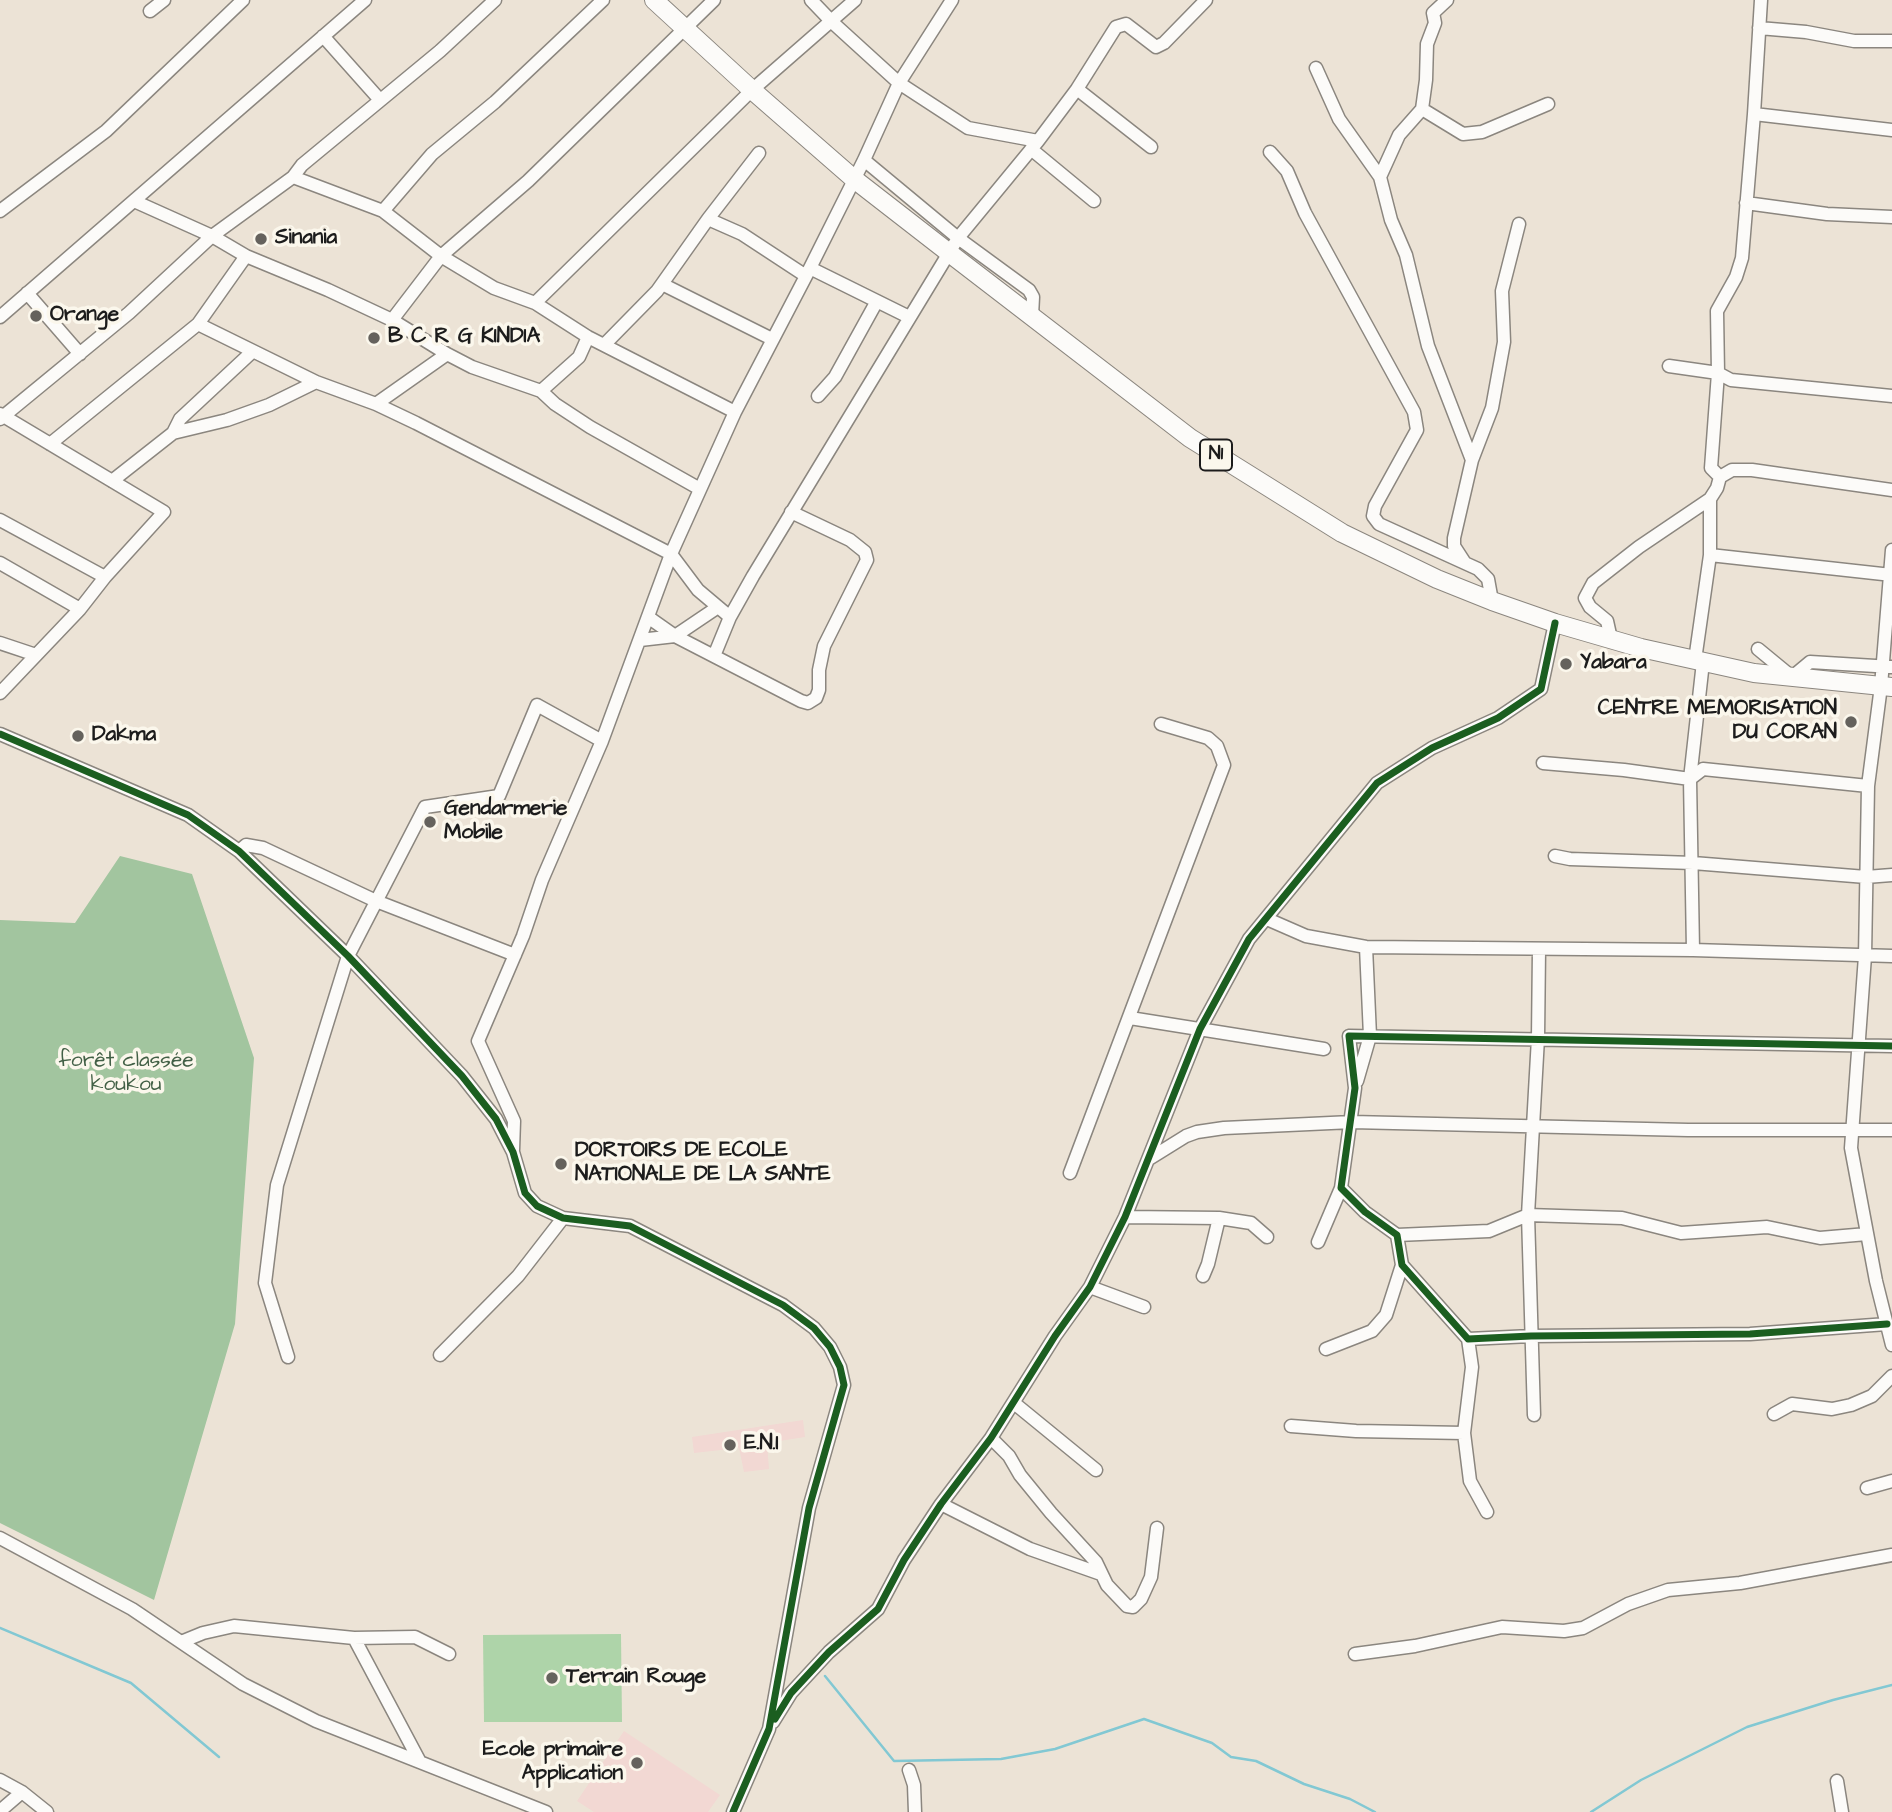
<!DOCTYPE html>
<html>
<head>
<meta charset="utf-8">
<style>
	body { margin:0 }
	canvas { display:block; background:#ece3d6 }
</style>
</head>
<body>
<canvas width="1892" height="1812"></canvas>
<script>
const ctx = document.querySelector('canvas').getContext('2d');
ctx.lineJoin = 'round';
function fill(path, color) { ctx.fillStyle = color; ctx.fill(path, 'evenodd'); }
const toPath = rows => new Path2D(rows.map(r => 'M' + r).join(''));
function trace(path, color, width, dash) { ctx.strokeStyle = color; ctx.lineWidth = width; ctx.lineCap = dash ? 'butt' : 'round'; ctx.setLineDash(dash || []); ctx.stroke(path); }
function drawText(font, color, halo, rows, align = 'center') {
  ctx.font = font + ' "Architects Daughter",sans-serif'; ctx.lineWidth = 7; ctx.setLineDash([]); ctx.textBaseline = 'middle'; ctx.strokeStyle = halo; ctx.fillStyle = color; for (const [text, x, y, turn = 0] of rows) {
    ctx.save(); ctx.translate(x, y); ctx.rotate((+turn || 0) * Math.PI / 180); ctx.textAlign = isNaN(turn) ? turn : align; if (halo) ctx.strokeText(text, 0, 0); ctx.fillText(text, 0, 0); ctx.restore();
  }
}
const built = toPath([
	[803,1420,805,1437,767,1443,769,1469,744,1472,739,1448,694,1453,692,1437],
	[624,1731,720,1795,708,1812,594,1812,577,1801]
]);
const green = toPath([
	[621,1634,622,1722,484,1722,483,1635]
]);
const forest = toPath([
	[120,856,192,874,254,1058,235,1324,154,1600,0,1523,0,920,75,923]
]);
const stream = toPath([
	[0,1628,131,1683,219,1757],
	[825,1676,894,1761,1001,1759,1055,1749,1144,1719,1212,1743,1231,1757,1256,1761,1304,1784,1350,1799,1375,1812],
	[1591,1812,1641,1780,1747,1727,1833,1700,1892,1685]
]);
const minor = toPath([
	[811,0,832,22,899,83,968,128,1038,141],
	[150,11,164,0],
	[1759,28,1806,32,1854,41,1892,41],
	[323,36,380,100],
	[1316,68,1339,119,1380,177,1391,220,1406,255,1428,346,1472,460],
	[1077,89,1151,147],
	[1422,109,1463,134,1482,132,1548,104],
	[1754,114,1892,130],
	[1031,149,1094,201],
	[1270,152,1287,171,1305,213,1414,412,1417,430,1375,506,1373,516,1379,524,1478,569,1488,579,1492,601],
	[864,160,958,238,1029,290,1033,297,1032,316],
	[293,177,302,165,440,51,495,0],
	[1380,177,1399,135,1422,109,1426,80,1427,44,1435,23,1433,13,1447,0],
	[134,201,212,236,246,256,328,290,392,320,447,354,376,404],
	[1746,203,1827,214,1892,217],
	[0,211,106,131,243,0],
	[383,211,432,154,495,102,603,0],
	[708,219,759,153],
	[810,268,909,317],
	[662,284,772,339],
	[27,293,80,354],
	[535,303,752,90,855,0],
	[0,317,365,0],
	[392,320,441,256,528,181,714,0],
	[198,324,316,382],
	[604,345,657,291,708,219,742,234,806,276],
	[447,354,472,367,541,391,555,404,590,427,700,489],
	[1669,366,1718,373,1731,380,1892,396],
	[541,391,579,357,588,337],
	[818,396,835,377,877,301],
	[0,414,164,512,105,577,80,609,0,693],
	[0,419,129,313,212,236,293,177,383,211,441,256,494,288,535,303,588,337,735,412],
	[173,433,180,419,253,351],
	[50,444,198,324,246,256],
	[1720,477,1732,470,1752,470,1892,490],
	[112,481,173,433,227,420,269,405,316,382,376,404,416,423,671,554,698,590,730,617],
	[0,520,105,577],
	[1892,550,1881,686,1868,786,1865,956,1851,1148,1876,1281,1892,1345],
	[1710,555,1892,575],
	[0,563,80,609],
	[1465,563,1454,546,1454,538,1472,460,1492,408,1504,342,1502,291,1519,224],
	[648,617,675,636,718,607],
	[1611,639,1607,621,1590,607,1585,598,1593,583,1639,547,1710,499,1717,488,1720,477,1711,468,1718,373,1717,311,1736,277,1742,258,1754,114,1761,0],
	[640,640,675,636,801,701,808,703,816,698,819,690,819,670,824,646,867,560,865,552,850,540,791,512],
	[0,643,36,655],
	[1758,649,1792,677,1810,662,1892,667],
	[714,656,730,617,753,576,958,238,1038,141,1077,89,1116,27,1126,24,1156,47,1164,43,1206,0],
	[1695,660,1710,555,1710,499],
	[0,734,188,815,239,851,348,956,462,1076,496,1119,513,1152,525,1193,537,1206,563,1218,630,1226,783,1305,814,1328,830,1347,840,1367,844,1385,809,1508,769,1729,733,1812],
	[1543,763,1624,770,1690,779,1703,662],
	[239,851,246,845,263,848,376,901,515,955],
	[1555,856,1570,859,1693,863,1866,877,1892,875],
	[1267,919,1306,936,1366,947,1693,950,1892,956],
	[1693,950,1690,779,1703,769,1868,786],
	[1130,1018,1324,1049],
	[1357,1081,1370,1036,1366,947],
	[513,1150,514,1121,478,1041,523,936,542,880,602,741,671,554,735,412,806,276,864,160,899,83,952,0],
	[1149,1159,1186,1136,1197,1132,1224,1128,1352,1122,1688,1130,1892,1130],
	[1070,1173,1224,765,1217,746,1208,738,1161,724],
	[1125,1217,1219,1218,1251,1223,1267,1237],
	[1397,1235,1489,1231,1528,1215,1622,1218,1681,1233,1767,1227,1820,1238,1867,1234],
	[1318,1242,1341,1188],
	[1203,1276,1208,1264,1219,1218],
	[1090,1287,1144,1307],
	[1887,1324,1750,1334,1531,1336,1468,1339,1402,1265,1397,1235,1365,1212,1341,1188,1355,1088,1349,1036,1892,1046],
	[1468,1339,1472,1367,1464,1433,1470,1481,1487,1512],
	[1326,1349,1372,1331,1386,1315,1402,1265],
	[440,1355,518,1276,563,1218],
	[288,1357,265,1283,277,1185,348,956,425,807,499,796,537,705,602,741],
	[1014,1403,1096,1470],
	[1774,1414,1792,1404,1832,1409,1851,1405,1872,1396,1892,1376],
	[1534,1415,1528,1215,1538,1038,1539,950],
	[1291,1426,1356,1431,1464,1433],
	[991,1438,1009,1456,1020,1475,1051,1513,1096,1562,1107,1585,1127,1606,1133,1607,1141,1599,1151,1577,1157,1528],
	[1867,1488,1892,1481],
	[941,1504,1030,1549,1101,1574],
	[0,1538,132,1609,243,1684,316,1721,546,1812],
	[354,1638,420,1762],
	[181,1642,203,1633,234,1626,354,1638,415,1637,449,1654],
	[1355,1654,1415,1646,1502,1627,1564,1631,1583,1628,1628,1604,1668,1590,1740,1583,1892,1555],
	[773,1722,791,1693,829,1652,878,1609,904,1560,941,1504,991,1438,1055,1336,1090,1287,1125,1217,1200,1029,1249,939,1377,783,1432,748,1498,718,1541,689,1555,623],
	[909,1770,914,1785,915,1812],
	[0,1780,22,1792,47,1812],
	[1837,1781,1842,1812],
	[0,1811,22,1792]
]);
const highway = toPath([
	[654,0,752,90,854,179,948,252,1190,438,1342,533,1437,579,1492,601,1555,623,1641,648,1754,673,1892,687]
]);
const cycleway = toPath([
	[0,734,188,815,239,851,348,956,462,1076,496,1119,513,1152,525,1193,537,1206,563,1218,630,1226,783,1305,814,1328,830,1347,840,1367,844,1385,809,1508,769,1729,733,1812],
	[1887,1324,1750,1334,1531,1336,1468,1339,1402,1265,1397,1235,1365,1212,1341,1188,1355,1088,1349,1036,1892,1046],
	[775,1719,791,1693,829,1652,878,1609,904,1560,941,1504,991,1438,1055,1336,1090,1287,1125,1217,1200,1029,1249,939,1377,783,1432,748,1498,718,1541,689,1555,623]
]);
const markers = [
	[261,239,7,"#65625d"],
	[36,316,7,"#65625d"],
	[374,338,7,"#65625d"],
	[1566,664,7,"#65625d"],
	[1851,722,7,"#65625d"],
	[78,736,7,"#65625d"],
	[430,822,7,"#65625d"],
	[561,1164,7,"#65625d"],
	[730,1445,7,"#65625d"],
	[552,1678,7,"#65625d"],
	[637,1763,7,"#65625d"]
];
const shields = [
	[1216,455,32]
];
const shieldNames = [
	["N1",1216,455]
];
const poiNames = [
	["Sinania",275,239],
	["Orange",50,316],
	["B C R G KINDIA",388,338],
	["Yabara",1580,664],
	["CENTRE MEMORISATION",1837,710,"right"],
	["DU CORAN",1837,734,"right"],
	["Dakma",92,736],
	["Gendarmerie",444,810],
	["Mobile",444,834],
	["DORTOIRS DE ECOLE",575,1152],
	["NATIONALE DE LA SANTE",575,1176],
	["E.N.I",744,1445],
	["Terrain Rouge",566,1678],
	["Ecole primaire",623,1751,"right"],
	["Application",623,1775,"right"]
];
const parkNames = [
	["forêt classée",126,1062],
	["koukou",126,1086]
];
fill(built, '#f2d8d3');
fill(green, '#aed4a9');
fill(forest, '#a2c59f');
trace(stream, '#82c8d3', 2.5);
trace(minor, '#8b867f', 15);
trace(highway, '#8b867f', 20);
trace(minor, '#fcfbf9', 12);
trace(highway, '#fcfbf9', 18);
trace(cycleway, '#1b5e20', 7);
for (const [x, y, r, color] of markers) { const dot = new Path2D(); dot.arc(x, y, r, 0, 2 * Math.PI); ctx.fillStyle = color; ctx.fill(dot); trace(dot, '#fbf7ec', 2.5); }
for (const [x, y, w] of shields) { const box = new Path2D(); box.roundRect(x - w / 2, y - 15.5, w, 31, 5); ctx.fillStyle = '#fbf7ec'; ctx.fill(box); trace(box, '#1c1c1c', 2); }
drawText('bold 19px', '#1c1c1c', null, shieldNames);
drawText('bold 21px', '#1c1c1c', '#fbf7ec', poiNames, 'left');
drawText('21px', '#426046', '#fbf7ec', parkNames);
</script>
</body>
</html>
